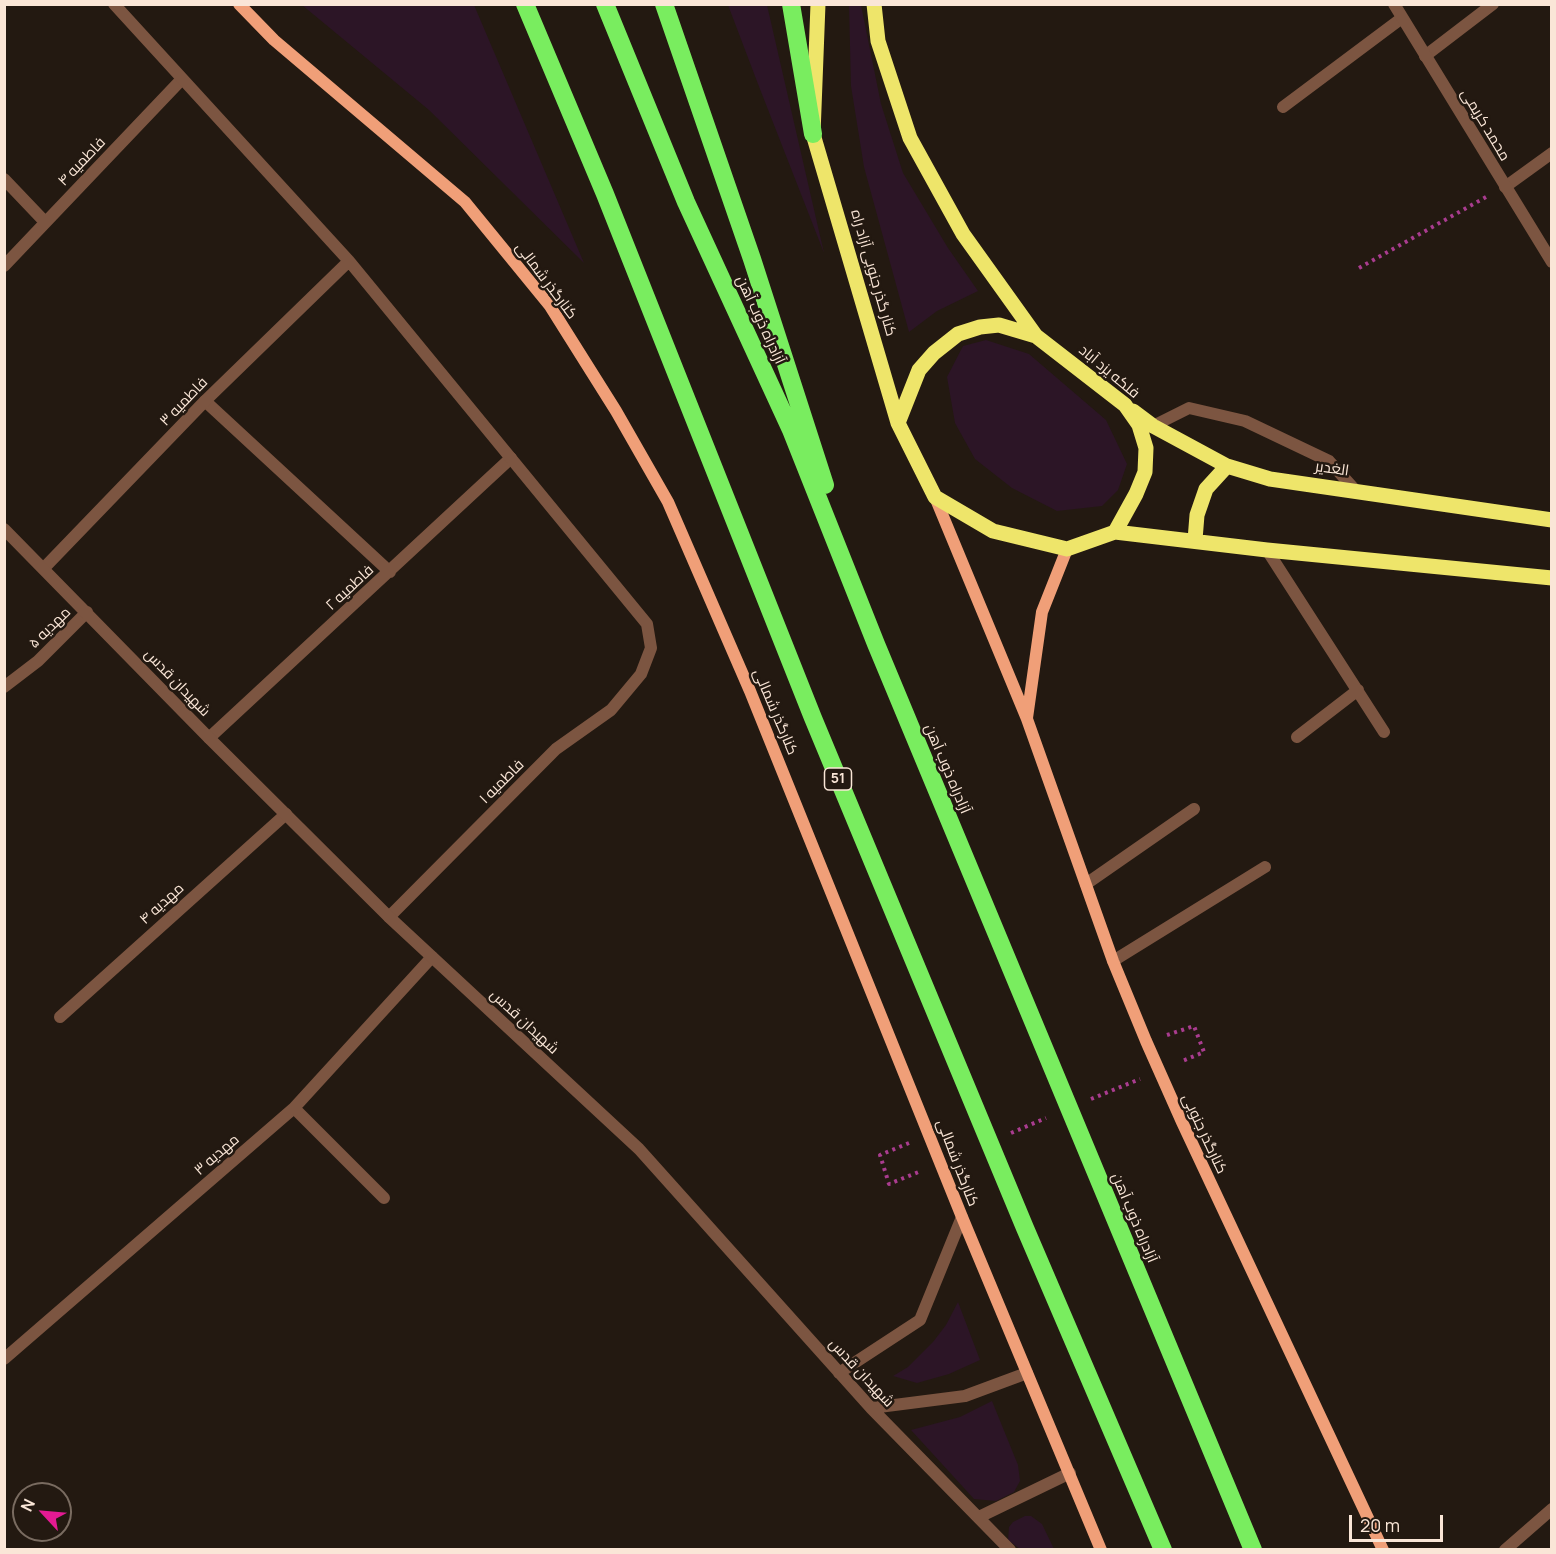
<!DOCTYPE html>
<html>
<head>
<meta charset="utf-8">
<style>
	body { margin:0 }
	#map { position:relative; width:1556px; height:1554px; overflow:hidden; background:#231911; font-family:Manrope,sans-serif }
	canvas { display:block }
	.frame { position:absolute; inset:0; border:6px solid #fae6d7; pointer-events:none }
	.north { position:absolute; left:12px; top:1482px; width:60px; height:60px; box-sizing:border-box; background:#231911; border:2px solid #796b60; border-radius:50%; rotate:296deg; font-size:16px; font-weight:700; line-height:24px; text-align:center; color:#fae6d7 }
	.north::after { content:''; display:block; margin:auto; width:21px; height:27px; background:#e41a93; clip-path:polygon(50% 0,100% 100%,50% 72%,0 100%) }
	.scale { position:absolute; left:1349px; top:1515px; width:94px; height:27px; box-sizing:border-box; border:3px solid #fae6d7; border-top:0; padding-left:8px; font-size:18px; line-height:21px; white-space:nowrap; color:#fae6d7; -webkit-text-stroke:4px #231911; paint-order:stroke }
</style>
</head>
<body>
<div id="map">
<canvas width="1556" height="1554"></canvas>
<div class="frame"></div>
<div class="north">N</div>
<div class="scale">20 m</div>
</div>
<script>
const ctx = document.querySelector('canvas').getContext('2d');
ctx.lineJoin = 'round';
function fill(path, color) { ctx.fillStyle = color; ctx.fill(path, 'evenodd'); }
const toPath = rows => new Path2D(rows.map(r => 'M' + r).join(''));
function trace(path, color, width, dash) { ctx.strokeStyle = color; ctx.lineWidth = width; ctx.lineCap = dash ? 'butt' : 'round'; ctx.setLineDash(dash || []); ctx.stroke(path); }
function drawText(font, color, halo, rows, align = 'center') {
  ctx.font = font + ' Manrope,Cairo,sans-serif'; ctx.lineWidth = 5; ctx.setLineDash([]); ctx.textBaseline = 'middle'; ctx.strokeStyle = halo; ctx.fillStyle = color; for (const [text, x, y, turn = 0] of rows) {
    ctx.save(); ctx.translate(x, y); ctx.rotate((+turn || 0) * Math.PI / 180); ctx.textAlign = isNaN(turn) ? turn : align; if (halo) ctx.strokeText(text, 0, 0); ctx.fillText(text, 0, 0); ctx.restore();
  }
}
const green = toPath([
	[302,5,474,5,584,263,429,110],
	[728,5,767,5,824,253,758,84],
	[849,5,861,5,881,104,903,173,948,248,978,291,937,311,909,332,864,167,851,86],
	[986,340,1029,354,1106,420,1127,464,1118,490,1102,506,1057,511,1012,488,975,459,955,423,947,377,963,346],
	[958,1302,980,1360,949,1374,917,1383,893,1376,908,1367,933,1342,946,1325],
	[992,1401,1018,1465,1020,1481,1014,1492,996,1501,974,1499,911,1430,960,1417],
	[1025,1516,1031,1516,1042,1524,1054,1549,1020,1549,1008,1540,1009,1527,1013,1522]
]);
const path = toPath([
	[1359,268,1486,197],
	[1167,1035,1194,1026,1204,1052,1180,1062],
	[1091,1099,1140,1079],
	[1011,1133,1046,1118],
	[909,1143,880,1155,889,1184,921,1171]
]);
const service = toPath([
	[1425,56,1493,4],
	[1283,107,1402,18],
	[4,179,45,222],
	[1505,187,1552,153],
	[4,266,182,79],
	[205,401,390,572],
	[1153,426,1189,408,1245,421,1329,461,1356,491],
	[1267,550,1384,732],
	[4,687,38,661,87,612],
	[1297,737,1358,690],
	[209,738,511,458],
	[1086,884,1194,809],
	[1113,961,1265,867],
	[60,1017,286,814]
]);
const minor = toPath([
	[114,4,349,261,647,624,651,648,641,674,611,710,556,749,389,917],
	[1394,4,1552,262],
	[44,568,205,401,349,261],
	[294,1108,384,1198],
	[4,1359,294,1108,432,957],
	[1505,1550,1552,1509]
]);
const tertiary = toPath([
	[4,529,209,738,389,917,639,1149,871,1408,1010,1550],
	[839,1373,920,1320,962,1217],
	[871,1408,965,1396,1027,1373],
	[979,1517,1070,1473]
]);
const secondary = toPath([
	[239,4,274,40,465,202,550,306,616,411,668,502,750,691,962,1217,1101,1550],
	[935,497,1027,719,1113,961,1146,1041,1182,1122,1383,1550],
	[1027,718,1042,612,1067,549]
]);
const primary = toPath([
	[818,4,813,134,898,423,935,497,993,531,1067,549,1115,532,1136,494,1145,472,1146,448,1139,425,1125,405,1036,336,999,325,980,327,958,334,934,353,919,370,898,423],
	[874,4,878,41,910,138,963,234,1036,336],
	[1133,411,1153,426,1227,466,1270,479,1552,520],
	[1115,532,1267,550,1552,578],
	[1195,540,1197,515,1206,489,1227,466]
]);
const motorway = toPath([
	[525,4,605,194,813,718,1025,1228,1163,1550],
	[605,4,686,202,791,430,876,644,1253,1550],
	[664,4,752,259,825,485],
	[791,4,813,134]
]);
const shields = [
	[838,779,27]
];
const shieldNames = [
	["51",838,779]
];
const streetNames = [
	["محمد کریمی",1485,125,59],
	["فاطمیه ۴",82,162,-46],
	["کنار گذر جنوبی آزاد راه",873,273,74],
	["کنارگذر شمالی",546,281,53],
	["آزادراه ذوب آهن",760,320,65],
	["فلکه یزد آباد",1109,372,40],
	["فاطمیه ۳",184,402,-46],
	["الغدیر",1332,469,8],
	["فاطمیه ۲",350,588,-43],
	["مهدیه ۵",50,628,-44],
	["شهیدان قدس",177,683,46],
	["کنارگذر شمالی",775,712,67],
	["آزادراه ذوب آهن",947,769,67],
	["فاطمیه ۱",502,782,-45],
	["مهدیه ۴",162,904,-42],
	["شهیدان قدس",524,1022,43],
	["کنارگذر جنوبی",1204,1134,65],
	["مهدیه ۳",217,1155,-41],
	["کنارگذر شمالی",957,1163,69],
	["آزادراه ذوب آهن",1134,1218,67],
	["شهیدان قدس",861,1373,47]
];
fill(green, '#2c1526');
trace(path, '#a93c8f', 4, [3, 4.5]);
trace(service, '#7c5541', 12);
trace(minor, '#7c5541', 12);
trace(tertiary, '#7c5541', 12);
trace(secondary, '#f09f78', 12);
trace(primary, '#eee56a', 15);
trace(motorway, '#79ed5f', 18);
for (const [x, y, w] of shields) { const box = new Path2D(); box.roundRect(x - w / 2, y - 11, w, 22, 4.5); ctx.fillStyle = '#231911'; ctx.fill(box); trace(box, '#fae6d7', 1.5); }
drawText('bold 14px', '#fae6d7', null, shieldNames);
drawText('15px', '#fae6d7', '#231911', streetNames);
</script>
</body>
</html>
